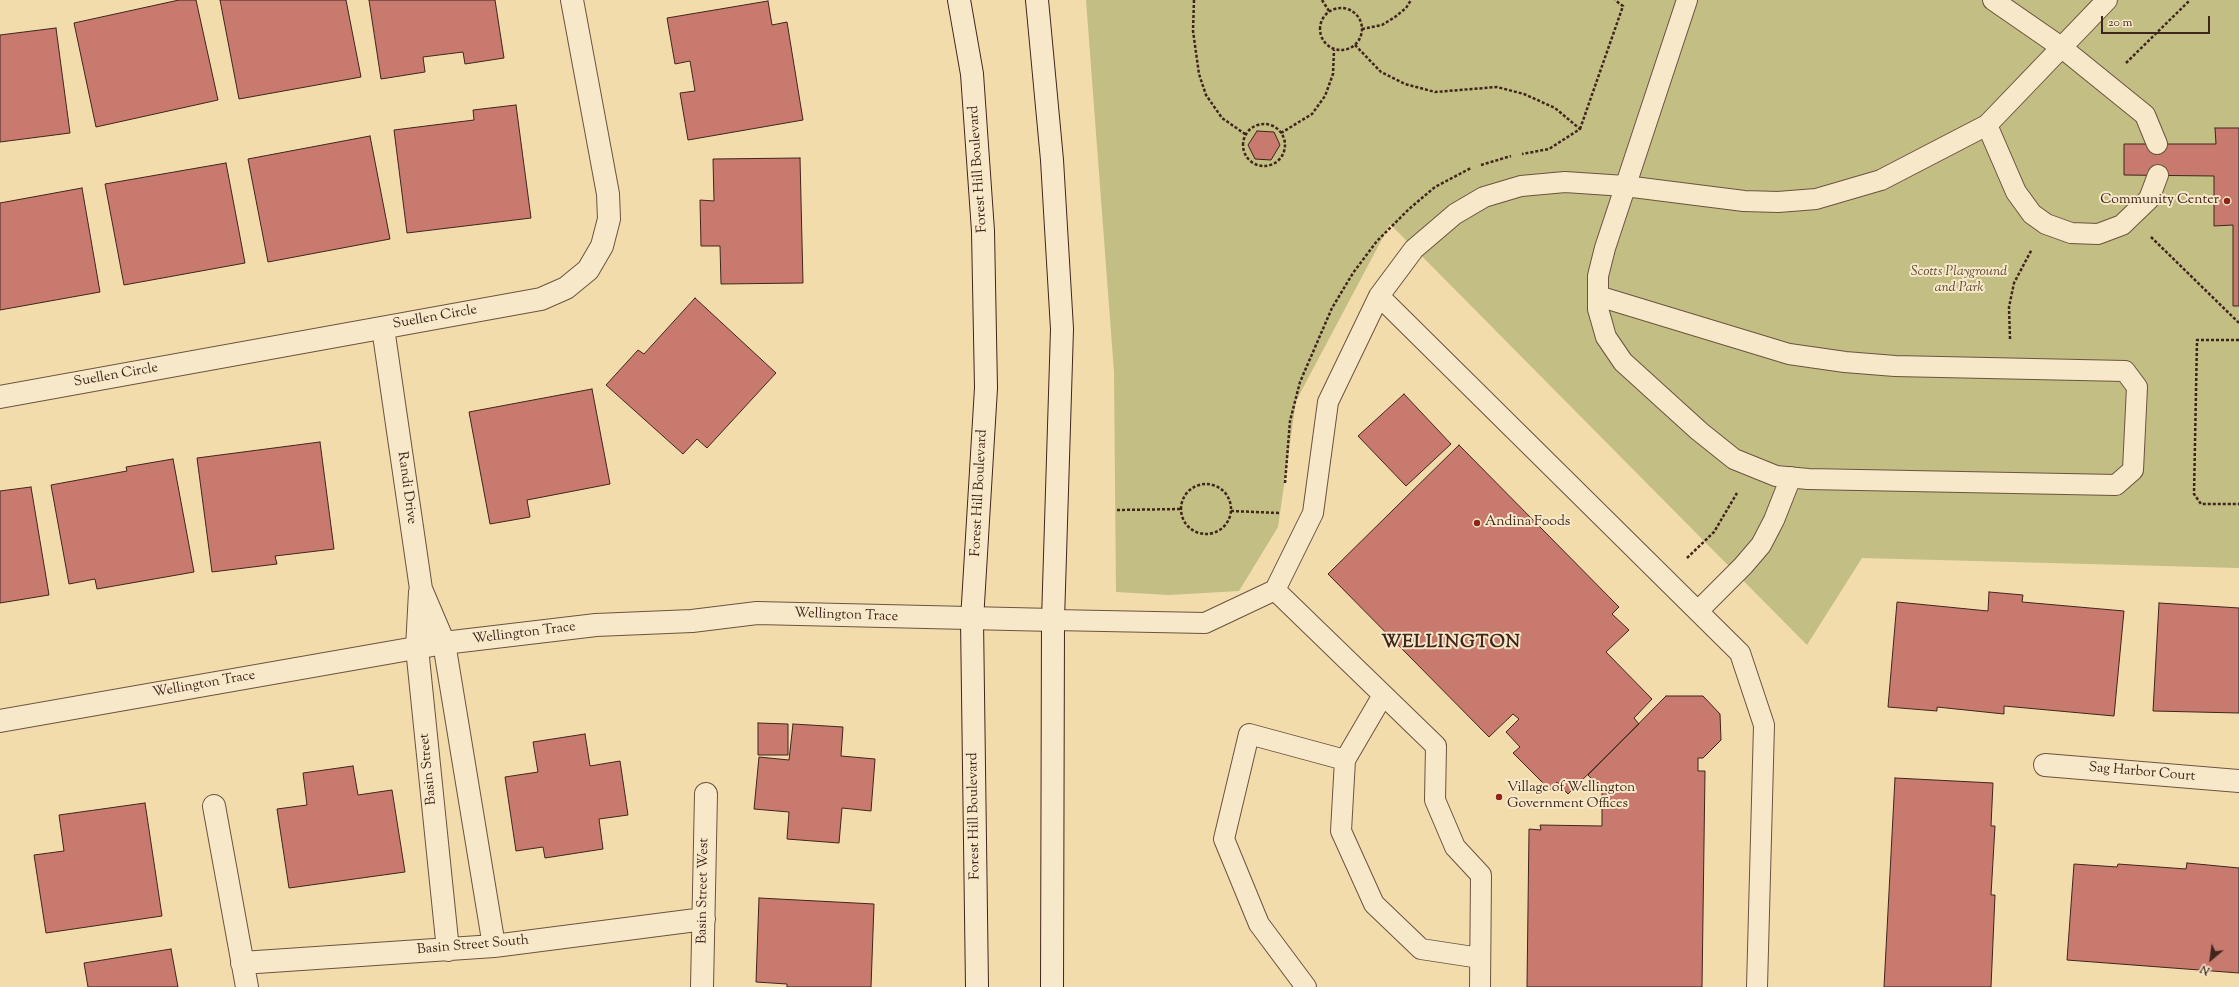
<!DOCTYPE html>
<html>
<head>
<meta charset="utf-8">
<style>
	body { margin:0 }
	#map { position:relative; width:2239px; height:987px; overflow:hidden; background:#f2dcac; font-family:"Sorts Mill Goudy",serif }
	canvas { display:block }
	.north { position:absolute; left:2191px; top:939px; width:40px; height:40px; -webkit-text-stroke:3px #f7e8c9; paint-order:stroke; rotate:209deg; font-size:11px; font-weight:700; line-height:16px; text-align:center; color:#40251c }
	.north::after { content:''; display:block; margin:auto; width:14px; height:18px; background:#40251c; clip-path:polygon(50% 0,100% 100%,50% 72%,0 100%) }
	.scale { position:absolute; left:2101px; top:16px; width:109px; height:18px; box-sizing:border-box; border:2px solid #40251c; border-top:0; padding-left:5px; font-size:12px; line-height:14px; white-space:nowrap; color:#40251c; -webkit-text-stroke:3px #f7e8c9; paint-order:stroke }
</style>
</head>
<body>
<div id="map">
<canvas width="2239" height="987"></canvas>
<div class="north">N</div>
<div class="scale">20 m</div>
</div>
<script>
const ctx = document.querySelector('canvas').getContext('2d');
ctx.lineJoin = 'round';
function fill(path, color) { ctx.fillStyle = color; ctx.fill(path, 'evenodd'); }
const toPath = rows => new Path2D(rows.map(r => 'M' + r).join(''));
function trace(path, color, width, dash) { ctx.strokeStyle = color; ctx.lineWidth = width; ctx.lineCap = dash ? 'butt' : 'round'; ctx.setLineDash(dash || []); ctx.stroke(path); }
function drawText(font, color, halo, rows, align = 'center') {
  ctx.font = font + ' "Sorts Mill Goudy",serif'; ctx.lineWidth = 4; ctx.setLineDash([]); ctx.textBaseline = 'middle'; ctx.strokeStyle = halo; ctx.fillStyle = color; for (const [text, x, y, turn = 0] of rows) {
    ctx.save(); ctx.translate(x, y); ctx.rotate((+turn || 0) * Math.PI / 180); ctx.textAlign = isNaN(turn) ? turn : align; if (halo) ctx.strokeText(text, 0, 0); ctx.fillText(text, 0, 0); ctx.restore();
  }
}
const green = toPath([
	[1086,0,2239,0,2239,568,1862,558,1807,645,1390,224,1296,401,1278,527,1239,591,1169,595,1116,592,1114,372]
]);
const building = toPath([
	[179,0,196,0,218,100,96,127,74,23,179,0],
	[220,0,346,0,361,77,239,99,220,0],
	[369,0,495,0,504,58,465,64,463,52,423,57,425,72,381,79,369,0],
	[768,1,772,25,787,22,803,120,688,140,680,93,695,91,690,61,675,64,667,18,768,1],
	[56,28,70,133,0,142,0,35,56,28],
	[516,105,531,218,407,233,394,130,474,120,473,110,516,105],
	[2215,128,2239,128,2239,306,2233,306,2233,225,2214,226,2214,176,2124,175,2124,144,2216,144,2215,128],
	[1257,131,1274,132,1280,145,1271,160,1255,159,1248,145,1257,131],
	[370,136,390,239,268,262,248,159,370,136],
	[800,158,803,283,721,284,720,246,701,246,700,200,714,201,713,159,800,158],
	[226,163,245,263,124,285,105,184,226,163],
	[82,188,100,292,0,310,0,203,82,188],
	[695,298,776,373,707,448,697,439,683,454,606,385,638,350,644,354,695,298],
	[592,389,610,484,527,500,530,517,490,524,469,412,592,389],
	[1404,394,1451,444,1406,486,1358,436,1404,394],
	[320,442,334,549,275,556,277,564,212,572,197,458,320,442],
	[1459,445,1619,607,1612,614,1629,630,1606,652,1652,699,1634,718,1639,724,1568,794,1557,782,1550,790,1513,753,1520,747,1506,732,1519,719,1513,714,1489,737,1328,574,1459,445],
	[173,459,194,572,97,589,95,579,69,584,51,485,127,471,126,467,173,459],
	[31,487,49,595,0,603,0,491,31,487],
	[1989,592,2023,595,2022,602,2124,611,2114,716,2004,706,2004,714,1937,707,1937,711,1888,707,1897,602,1988,611,1989,592],
	[2159,603,2239,608,2239,713,2153,711,2159,603],
	[1666,696,1703,696,1720,714,1721,740,1703,758,1698,758,1698,771,1705,771,1702,987,1527,987,1529,829,1541,830,1540,825,1602,826,1602,790,1588,775,1666,696],
	[758,723,788,724,788,755,758,755,758,723],
	[793,724,843,727,841,756,875,759,871,811,842,808,839,843,787,839,789,812,754,809,759,757,789,760,793,724],
	[585,734,590,766,620,761,628,815,599,819,603,849,545,858,543,847,516,851,505,777,538,772,533,742,585,734],
	[353,766,358,795,392,790,405,872,289,888,277,809,307,805,303,773,353,766],
	[1895,778,1993,783,1991,826,1995,826,1991,895,1995,895,1991,987,1884,987,1895,778],
	[145,803,162,916,46,933,34,855,64,851,59,815,145,803],
	[2187,863,2239,868,2239,973,2067,960,2074,864,2117,867,2118,864,2186,869,2187,863],
	[759,898,874,904,871,987,787,987,787,984,756,982,759,898],
	[171,949,178,987,88,987,84,963,171,949]
]);
const path = toPath([
	[1194,0,1193,31,1199,74,1206,95,1222,118,1245,134],
	[1322,0,1329,11],
	'1320 29a21 21 0 1 1 42 0a21 21 0 1 1-42 0Z',
	[1362,29,1382,25,1395,17,1406,8,1411,0],
	[1355,45,1381,72,1405,84,1435,92,1497,87,1524,94,1555,108,1580,129,1549,149,1522,154],
	[2126,63,2190,0],
	'1243 145a21 21 0 1 1 42 0a21 21 0 1 1-42 0Z',
	[1580,129,1623,6,1615,0],
	[1281,133,1312,114,1325,96,1333,74,1334,50],
	[1481,165,1511,156],
	[2151,237,2239,323],
	[2010,339,2009,307,2014,283,2032,249],
	[2239,340,2197,340,2194,494,2201,504,2239,504],
	[1285,483,1290,421,1300,382,1332,308,1353,273,1377,241,1409,209,1435,187,1471,168],
	'1181 509a25 25 0 1 1 50 0a25 25 0 1 1-50 0Z',
	[1117,510,1181,509],
	[1231,511,1280,513],
	[1687,558,1714,532,1737,493]
]);
const service = toPath([
	[1993,0,2061,47,2145,115,2157,144],
	[1987,125,2016,192,2032,214,2046,224,2071,233,2098,234,2122,225,2149,199,2158,175],
	[1379,296,1740,653,1764,725,1757,987],
	[1598,296,1789,354,1845,362,1895,366,2125,371,2137,387,2133,470,2116,485,1808,479,1776,476,1734,459,1699,431,1623,362,1606,337,1598,309,1598,276,1605,248,1687,0],
	[1275,590,1436,746,1435,800,1455,847,1481,875,1480,987],
	[1698,611,1743,566,1761,545,1774,520,1791,477],
	[1053,620,1205,623,1275,590,1313,513,1328,402,1379,296,1414,249,1455,214,1484,197,1521,186,1565,182,1625,186,1744,201,1778,202,1816,199,1881,180,1987,125,2107,0],
	[1383,695,1345,760,1341,831,1374,904,1421,949,1480,958],
	[1306,987,1259,924,1224,839,1249,734,1345,760]
]);
const minor = toPath([
	[383,328,421,589,444,643,494,946],
	[0,397,541,299,566,288,588,270,602,246,609,219,608,194,572,0],
	[420,592,417,648,448,950],
	[2045,765,2239,781],
	[214,806,247,987],
	[242,963,494,946,704,919],
	[702,987,706,794]
]);
const tertiary = toPath([
	[0,721,444,643,596,625,692,621,757,613,1053,620]
]);
const secondary = toPath([
	[959,0,972,74,983,231,986,388,972,620,977,987],
	[1037,0,1052,160,1062,329,1053,620,1052,987]
]);
const markers = [
	[2227,201,4,"#8f2418"],
	[1477,523,4,"#8f2418"],
	[1499,797,4,"#8f2418"]
];
const streetNames = [
	["Forest Hill Boulevard",979,169,-94],
	["Suellen Circle",435,318,-10],
	["Suellen Circle",116,376,-10],
	["Randi Drive",406,488,82],
	["Forest Hill Boulevard",980,493,-87],
	["Wellington Trace",846,616,2],
	["Wellington Trace",524,634,-7],
	["Wellington Trace",204,685,-10],
	["Basin Street",429,769,-96],
	["Sag Harbor Court",2142,773,5],
	["Forest Hill Boulevard",975,816,-91],
	["Basin Street West",704,891,-89],
	["Basin Street South",473,946,-5]
];
const poiNames = [
	["Community Center",2219,201,"right"],
	["Andina Foods",1485,523],
	["Village of Wellington",1507,789],
	["Government Offices",1507,805]
];
const parkNames = [
	["Scotts Playground",1959,273],
	["and Park",1959,289]
];
const districtNames = [
	["WELLINGTON",1451,644]
];
fill(green, '#c2be84');
fill(building, '#c87a6f');
trace(building, '#40251c', 1);
trace(service, '#6c5340', 22);
trace(minor, '#6c5340', 24);
trace(tertiary, '#6c5340', 24);
trace(secondary, '#40251c', 24);
trace(path, '#40251c', 2.5, [3, 2]);
trace(service, '#f7e8c9', 20);
trace(minor, '#f7e8c9', 22);
trace(tertiary, '#f7e8c9', 22);
trace(secondary, '#f7e8c9', 22);
for (const [x, y, r, color] of markers) { const dot = new Path2D(); dot.arc(x, y, r, 0, 2 * Math.PI); ctx.fillStyle = color; ctx.fill(dot); trace(dot, '#f7e8c9', 1.5); }
drawText('14px', '#40251c', '#f7e8c9', streetNames);
drawText('14px', '#40251c', '#f7e8c9', poiNames, 'left');
drawText('italic 14px', '#604b36', '#f7e8c9', parkNames);
ctx.letterSpacing = '1px';
drawText('bold 18px', '#40251c', '#f7e8c9', districtNames);
ctx.letterSpacing = '0px';
</script>
</body>
</html>
